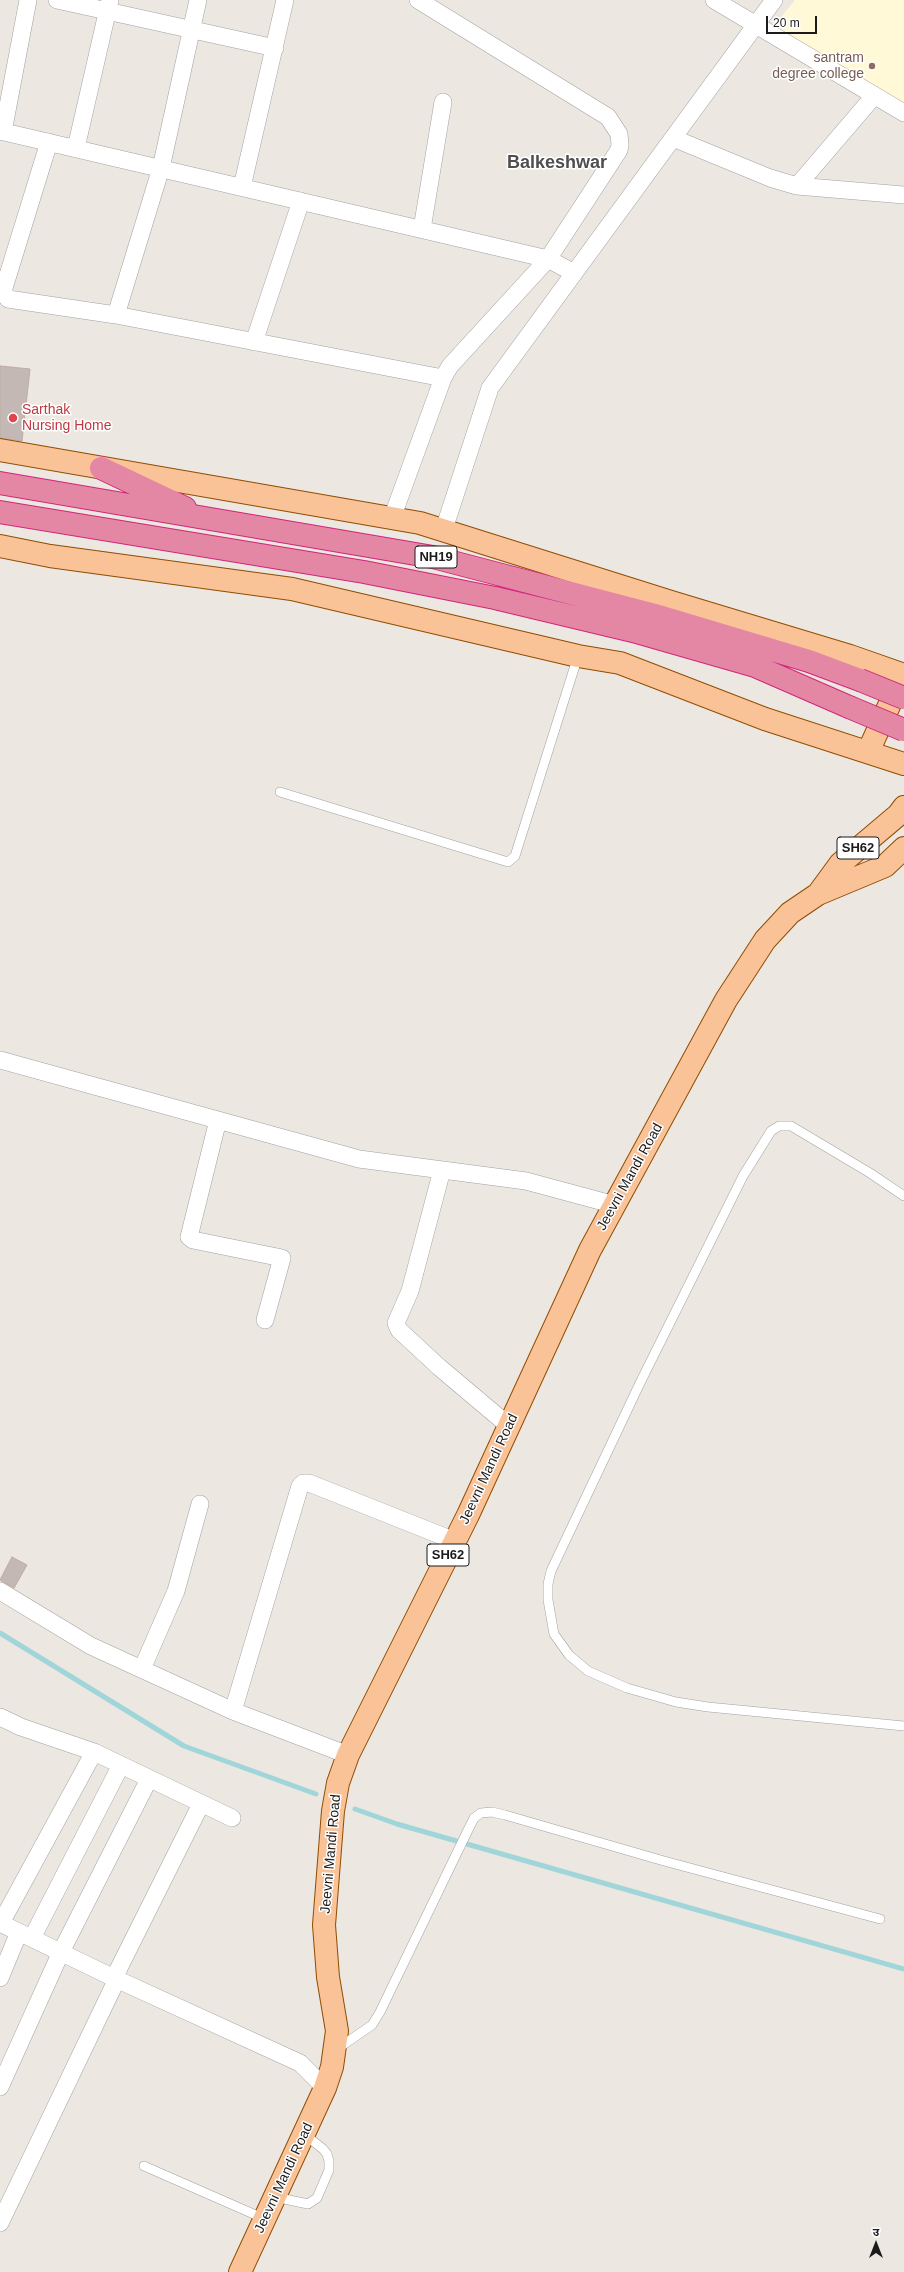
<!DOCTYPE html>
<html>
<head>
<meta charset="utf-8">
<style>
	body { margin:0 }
	#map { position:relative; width:904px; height:2272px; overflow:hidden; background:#ece7e0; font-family:Arial,"Noto Sans Devanagari",sans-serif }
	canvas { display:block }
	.north { position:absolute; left:856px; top:2224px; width:40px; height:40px; -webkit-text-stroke:3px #fff; paint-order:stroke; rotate:0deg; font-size:11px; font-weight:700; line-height:16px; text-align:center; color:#1b1b1b }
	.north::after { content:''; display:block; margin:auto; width:14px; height:18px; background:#1b1b1b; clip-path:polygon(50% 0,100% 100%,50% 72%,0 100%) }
	.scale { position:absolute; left:766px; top:16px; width:51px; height:18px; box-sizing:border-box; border:2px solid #1b1b1b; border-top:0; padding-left:5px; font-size:12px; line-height:14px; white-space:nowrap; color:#1b1b1b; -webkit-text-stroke:3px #fff; paint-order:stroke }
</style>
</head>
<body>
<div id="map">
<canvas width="904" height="2272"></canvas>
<div class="north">उ</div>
<div class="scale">20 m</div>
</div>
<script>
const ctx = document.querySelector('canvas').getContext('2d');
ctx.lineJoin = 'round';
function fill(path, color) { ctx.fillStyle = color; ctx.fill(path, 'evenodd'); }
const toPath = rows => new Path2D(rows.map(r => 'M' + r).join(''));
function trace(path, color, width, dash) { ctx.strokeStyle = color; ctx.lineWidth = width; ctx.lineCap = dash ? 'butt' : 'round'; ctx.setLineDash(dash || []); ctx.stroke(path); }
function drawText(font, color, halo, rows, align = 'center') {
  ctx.font = font + ' Arial,sans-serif'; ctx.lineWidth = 3; ctx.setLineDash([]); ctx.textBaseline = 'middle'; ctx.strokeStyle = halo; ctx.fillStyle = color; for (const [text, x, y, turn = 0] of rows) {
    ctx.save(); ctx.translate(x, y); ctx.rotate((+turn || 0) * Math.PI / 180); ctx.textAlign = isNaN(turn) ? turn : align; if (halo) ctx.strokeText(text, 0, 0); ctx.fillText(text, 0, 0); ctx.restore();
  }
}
const education = toPath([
	[795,0,904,0,904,106,774,26]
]);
const stream = toPath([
	[0,1633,184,1746,316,1794],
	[355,1809,397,1824,904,1969]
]);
const building = toPath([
	[0,366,30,369,22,441,0,438,0,366],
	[12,1557,27,1565,14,1588,0,1580,12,1557]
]);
const lane = toPath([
	[280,792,508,862,515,856,578,656],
	[904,1196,870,1173,791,1126,779,1126,771,1131,743,1176,640,1383,551,1571,548,1584,548,1600,554,1634,569,1655,588,1671,627,1688,676,1702,708,1707,904,1726],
	[337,2049,372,2025,380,2012,467,1832,474,1818,481,1813,492,1812,505,1815,664,1861,880,1919],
	[144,2166,265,2219],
	[275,2197,308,2204,317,2198,329,2170,329,2161,327,2154,323,2149,304,2134]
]);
const street = toPath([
	[57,0,275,48],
	[714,0,904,113],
	[0,131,548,259,574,273],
	[3,132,28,0],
	[673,138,770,178,797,186,904,195],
	[49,142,4,288,4,294,8,299,116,315,443,378],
	[76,148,110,0],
	[797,186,874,96],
	[242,187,285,0],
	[422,229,443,102],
	[116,315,161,168,198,0],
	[254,342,301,201],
	[392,518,443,378,450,366,548,259,619,150,620,145,619,134,608,117,418,0],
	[444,529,490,388,774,0],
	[0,1060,359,1159,526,1181,615,1205],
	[218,1120,189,1237,193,1240,282,1258,265,1320],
	[442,1170,410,1291,396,1323,399,1330,439,1367,509,1426],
	[0,1591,91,1646,233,1711],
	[142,1669,176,1591,200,1504],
	[0,1717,21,1727,94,1752,232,1818],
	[348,1755,233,1711,300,1486,303,1483,309,1483,455,1541],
	[0,1923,114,1978,300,2063,325,2088],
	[1,1923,94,1752],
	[32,1938,121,1765],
	[0,1978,19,1932],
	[114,1978,201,1804],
	[0,2087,61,1952,149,1779],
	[0,2223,117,1979]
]);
const primary = toPath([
	[0,450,420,523,671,602,850,656,904,675],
	[0,546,50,556,292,589,578,656,620,663,765,719,904,764],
	[868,752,902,677],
	[818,894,840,864,898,815,904,807],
	[240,2272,325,2088,332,2067,337,2031,328,1977,324,1925,333,1811,338,1783,348,1755,468,1515,590,1250,726,1000,765,940,790,913,818,894,885,866,904,848]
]);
const highway = toPath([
	[101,468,185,508],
	[0,483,433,557,662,617,809,661,860,680],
	[0,512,364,572,495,598,633,631,755,666,849,707]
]);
const highwayBridge = toPath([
	[860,680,904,698],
	[849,707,904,730]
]);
const markers = [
	[872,66,4,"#8d6e63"],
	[13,418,5,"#e0444e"]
];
const shields = [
	[436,557,42],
	[858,848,42],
	[448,1555,42]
];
const shieldNames = [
	["NH19",436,557],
	["SH62",858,848],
	["SH62",448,1555]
];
const educationNames = [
	["santram",864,58],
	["degree college",864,74]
];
const healthNames = [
	["Sarthak",22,410],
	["Nursing Home",22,426]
];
const streetNames = [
	["Jeevni Mandi Road",630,1177,-61],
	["Jeevni Mandi Road",489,1469,-65],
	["Jeevni Mandi Road",331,1854,-85],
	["Jeevni Mandi Road",284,2178,-65]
];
const districtNames = [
	["Balkeshwar",557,163]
];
fill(education, '#fff9d7');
trace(stream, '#a0d5da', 5);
fill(building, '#c4b8b4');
trace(building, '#beaba3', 1);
trace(lane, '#a2a2a2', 10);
trace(street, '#a2a2a2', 18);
trace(primary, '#904d02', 24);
trace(highway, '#d22579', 24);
trace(lane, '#fff', 9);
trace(street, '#fff', 17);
trace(primary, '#fac297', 22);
trace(highway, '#e487a5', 22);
trace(highwayBridge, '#d22579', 24, []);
trace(highwayBridge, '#e487a5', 22);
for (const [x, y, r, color] of markers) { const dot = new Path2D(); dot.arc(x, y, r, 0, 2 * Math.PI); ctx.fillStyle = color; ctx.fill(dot); trace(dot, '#fff', 1.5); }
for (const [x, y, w] of shields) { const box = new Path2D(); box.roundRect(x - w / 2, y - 11, w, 22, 3); ctx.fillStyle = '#fff'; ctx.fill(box); trace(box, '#1b1b1b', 1); }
drawText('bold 13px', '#1b1b1b', null, shieldNames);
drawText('14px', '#785e54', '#fff', educationNames, 'right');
drawText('14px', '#be3a42', '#fff', healthNames, 'left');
drawText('14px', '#1b1b1b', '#fff', streetNames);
drawText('bold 18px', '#4e4e4e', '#fff', districtNames);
</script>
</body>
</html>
